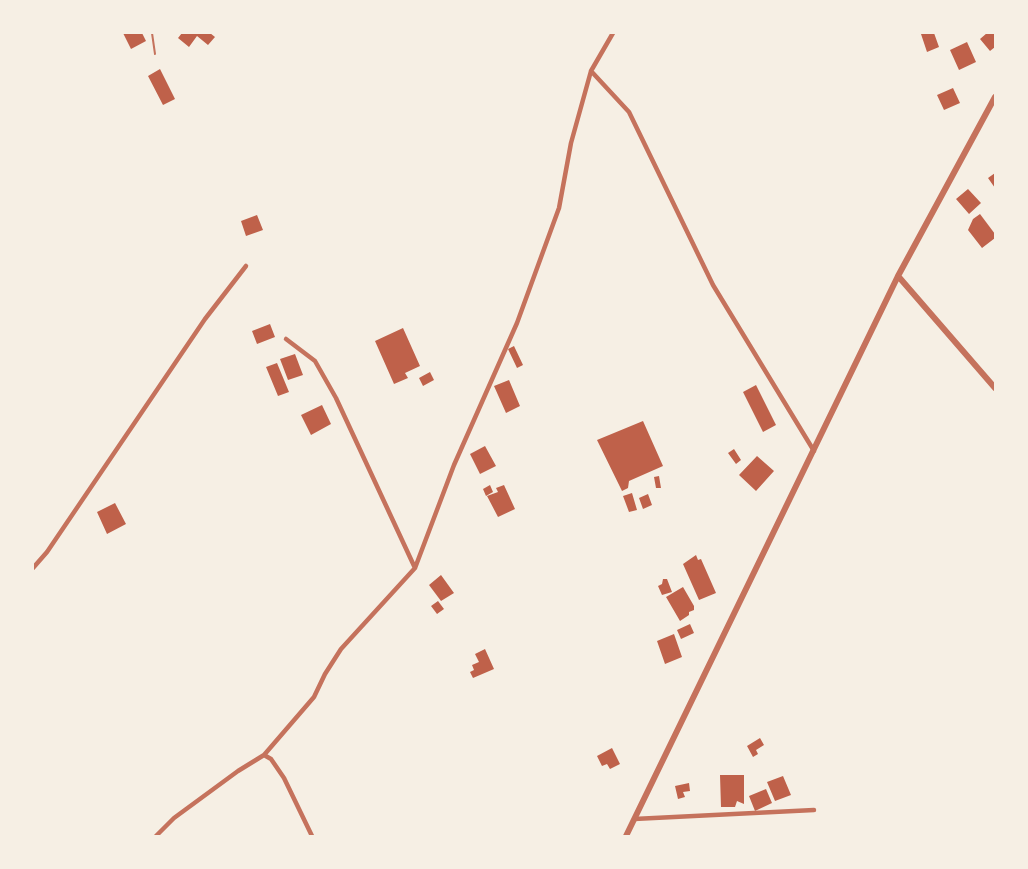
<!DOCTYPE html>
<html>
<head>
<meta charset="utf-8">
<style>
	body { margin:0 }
	#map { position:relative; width:1028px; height:869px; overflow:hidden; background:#f6efe4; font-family:"Golos Text",sans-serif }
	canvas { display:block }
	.frame { position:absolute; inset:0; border:34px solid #f6efe4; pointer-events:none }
</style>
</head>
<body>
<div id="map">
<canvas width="1028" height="869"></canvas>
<div class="frame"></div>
</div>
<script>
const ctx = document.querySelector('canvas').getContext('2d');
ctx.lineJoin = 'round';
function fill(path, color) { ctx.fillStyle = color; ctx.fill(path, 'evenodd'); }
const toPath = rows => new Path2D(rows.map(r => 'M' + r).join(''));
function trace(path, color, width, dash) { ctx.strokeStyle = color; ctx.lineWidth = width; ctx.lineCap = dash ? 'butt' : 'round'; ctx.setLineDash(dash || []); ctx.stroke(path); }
const building = toPath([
	[123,33,142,33,146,41,131,49],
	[182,33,210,33,215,37,208,45,197,36,189,47,178,38],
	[934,33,939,47,927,52,921,34],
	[987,33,995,33,995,47,990,51,980,39],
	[967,42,976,62,959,70,950,50],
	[160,69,175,99,163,105,148,76],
	[953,88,960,103,944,110,937,95],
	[995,173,995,188,988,178],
	[968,189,981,203,969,214,956,199],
	[980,214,995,234,995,238,982,248,968,230,973,219],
	[257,215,263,230,246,236,241,221],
	[270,324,275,337,257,344,252,331],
	[403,328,420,366,405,373,408,378,394,384,375,341],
	[514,346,523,365,517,368,508,349],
	[295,354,303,375,288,380,280,359],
	[277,363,289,392,278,396,266,367],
	[430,372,434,380,423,386,419,378],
	[509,380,520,406,506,413,494,386],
	[756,385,776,425,763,432,743,392],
	[322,405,331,424,311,435,301,415],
	[643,421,663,466,629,481,628,488,622,491,597,440],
	[485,446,496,466,480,474,470,454],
	[734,449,741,460,736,464,728,453],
	[757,456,774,471,756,491,739,475],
	[659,476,661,488,656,488,654,477],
	[490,485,493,492,486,496,483,489],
	[504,485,515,509,498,517,487,496,498,492,496,488],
	[632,493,637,510,629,512,623,496],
	[648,494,652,505,643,509,639,498],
	[115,503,126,524,107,534,97,512],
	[696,555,698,560,701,559,716,593,699,600,683,564],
	[441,575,454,593,441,601,429,585],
	[663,579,667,579,672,592,662,595,658,586,662,584],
	[683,587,694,606,694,610,689,612,689,615,680,621,666,597],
	[438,601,444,609,437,614,431,606],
	[690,624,694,633,681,639,677,630],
	[674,634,682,657,665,664,657,641],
	[485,649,494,669,473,678,470,672,474,670,472,665,479,662,475,654],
	[760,738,764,745,756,750,758,754,753,757,747,746],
	[612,748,620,764,610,769,607,764,602,766,597,756],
	[720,775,744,775,744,804,737,801,735,807,721,807],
	[783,776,791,795,775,801,767,782],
	[689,783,690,791,683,792,685,797,678,799,675,786],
	[766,789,772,803,755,811,749,796]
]);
const service = toPath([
	[152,33,155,54]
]);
const minor = toPath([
	[591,71,629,112,713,285,814,451],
	[286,339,315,361,336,398,415,568],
	[33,568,47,552,205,319,246,266],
	[264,755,314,697,325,674,341,649,415,568,454,465,517,323,559,208,571,143,591,71,613,33],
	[634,819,814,810],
	[156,836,174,818,238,771,264,755,271,759,284,778,312,836]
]);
const tertiary = toPath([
	[898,276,995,388],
	[626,836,898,276,995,97]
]);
fill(building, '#bf614a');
trace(service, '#c5725c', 2);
trace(minor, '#c5725c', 4.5);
trace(tertiary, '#c5725c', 6);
</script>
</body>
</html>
